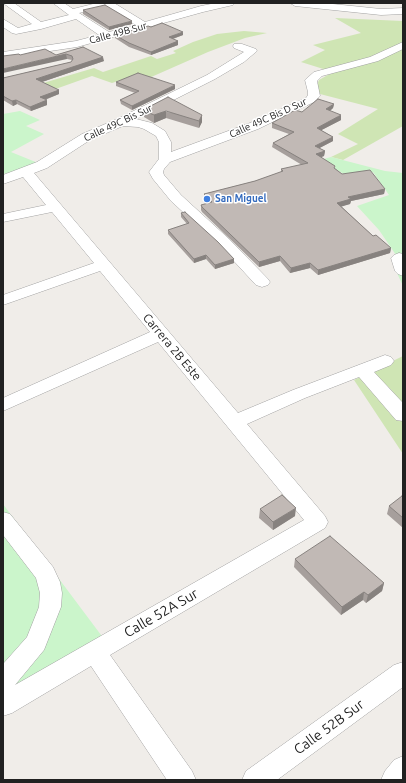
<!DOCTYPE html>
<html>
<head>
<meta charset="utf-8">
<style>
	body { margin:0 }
	#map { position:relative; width:406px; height:783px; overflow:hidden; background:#f0ede9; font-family:Ubuntu,sans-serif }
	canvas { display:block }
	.frame { position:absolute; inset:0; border:4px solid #212121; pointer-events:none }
</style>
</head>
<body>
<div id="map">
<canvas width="406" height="783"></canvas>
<div class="frame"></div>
</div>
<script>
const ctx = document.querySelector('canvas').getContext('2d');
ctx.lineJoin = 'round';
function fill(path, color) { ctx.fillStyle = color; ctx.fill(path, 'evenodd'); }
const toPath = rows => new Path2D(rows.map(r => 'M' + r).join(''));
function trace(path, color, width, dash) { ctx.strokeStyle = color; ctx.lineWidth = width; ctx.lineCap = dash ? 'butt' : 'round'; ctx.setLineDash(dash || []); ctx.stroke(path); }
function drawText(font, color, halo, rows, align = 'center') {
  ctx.font = font + ' Ubuntu,sans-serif'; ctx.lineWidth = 3; ctx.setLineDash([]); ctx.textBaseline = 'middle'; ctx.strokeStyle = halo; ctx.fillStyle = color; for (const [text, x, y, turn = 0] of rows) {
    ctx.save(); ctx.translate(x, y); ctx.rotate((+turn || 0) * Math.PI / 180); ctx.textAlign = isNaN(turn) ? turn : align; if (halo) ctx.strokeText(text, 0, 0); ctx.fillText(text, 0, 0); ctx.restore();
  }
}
const grass = toPath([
	[335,18,403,21,403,126,343,160,331,157,358,144,338,134,378,109,320,94,317,85,319,80,333,72,301,62,325,50,313,45,361,33],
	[244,31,267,33,245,38,208,52,149,78,140,74,112,83,92,76,36,96,23,89,94,68,103,72,151,56,157,59,176,53,173,51,193,42,217,34],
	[403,356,403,454,354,380]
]);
const park = toPath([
	[20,111,40,120,26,126,44,134,11,152,38,163,18,171,3,174,3,114],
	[331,157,385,171,403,173,403,286,397,273,398,258,379,230,357,206,389,195,373,172,349,177,320,160],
	[3,504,104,639,3,698]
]);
const street = toPath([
	[3,3,14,3,41,22,69,15,53,3,64,3,73,9,97,3,114,3,145,22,201,6,216,3,235,3,233,5,203,12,77,47,3,58,3,52,76,41,99,35,76,19,41,29,16,34,12,33,3,27,3,19,18,28,32,24,3,3],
	[105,7,136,25,109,32,79,13,105,7],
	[290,3,323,3,381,9,403,8,403,14,381,15,295,6,290,3],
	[403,42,403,49,378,61,322,76,317,81,320,96,314,102,258,129,170,162,164,169,163,172,164,175,181,195,229,239,268,279,270,282,268,285,262,287,256,285,219,245,171,201,153,179,149,172,159,159,159,142,156,136,144,129,138,127,123,126,90,140,47,168,34,173,238,413,293,390,385,355,391,357,394,361,391,365,374,372,403,403,403,421,396,420,359,377,305,398,247,424,325,516,328,522,325,528,110,655,192,771,196,780,167,780,91,666,12,713,3,716,3,664,27,637,39,607,40,593,36,578,3,535,3,512,10,514,53,567,60,582,62,593,61,607,44,650,15,685,304,520,158,342,3,411,3,398,150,332,100,271,3,305,3,295,94,263,52,212,3,222,3,214,46,205,23,177,3,184,3,175,37,162,82,134,117,119,207,75,244,52,234,48,233,46,234,44,242,44,256,49,257,51,244,62,215,79,136,119,152,123,165,131,171,142,171,152,250,123,306,98,308,95,308,92,305,80,314,72,370,57,403,42],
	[399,253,403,254,403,276,398,274,395,271,391,258,394,255,399,253],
	[403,662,403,687,277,780,242,780,246,771,394,665,403,662],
	[403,756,403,780,381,780,385,771,394,760,403,756]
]);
const wall = toPath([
	[83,10,132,24,109,30,83,14],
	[115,35,183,35,173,39,178,41,178,45,151,55,129,47,115,38],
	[83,47,104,61,42,82,59,90,59,94,45,100,47,105,31,111,17,104,13,106,3,100,3,78,71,62,72,60,67,59,20,55,56,55],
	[116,82,175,89,132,110,121,104,120,100,135,93,116,86],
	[334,104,333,108,330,111,341,120,321,130,333,137,333,141,319,148,325,151,324,156,321,157,342,174,385,189,384,194,351,201,350,204,341,206,373,236,391,248,390,253,318,275,310,268,290,273,280,261,259,267,202,212,201,210,201,205,208,203,204,199,204,194,255,181,281,172,281,169,302,165,272,147,273,143,289,134,272,128,272,123,302,112],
	[143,110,202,115,202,122,199,128,166,118,154,123,144,117],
	[181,213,234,259,234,263,215,269,206,259,194,263,168,234,168,230,187,224,181,217],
	[403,497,403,528,387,514,389,506],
	[260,509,295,516,273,530,259,518],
	[295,559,384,583,382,591,366,603,363,600,341,615,294,567]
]);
const shadedWall = toPath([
	[132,21,132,24,109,30,109,27],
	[183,32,183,35,169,40,169,37],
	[178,41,178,45,151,55,151,52],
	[66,54,67,59,3,73,3,69],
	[103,57,104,61,36,84,36,79],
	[175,85,175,89,132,110,132,106],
	[59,90,59,94,41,101,40,97],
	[16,100,17,104,13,106,12,101],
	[47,100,47,105,31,111,30,107],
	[334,104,333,108,326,114,326,109],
	[166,111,166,118,154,123,154,115],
	[202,115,202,122,199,128,199,121],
	[341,115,341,120,316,133,317,128],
	[333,137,333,141,314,151,315,146],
	[325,151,324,156,316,159,316,154],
	[385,189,384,194,351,201,350,204,337,208,337,203,348,197],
	[391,248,390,253,318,275,318,270],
	[206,255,206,259,194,263,194,259],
	[280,256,280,261,259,267,259,262],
	[234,259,234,263,215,269,215,265],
	[310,263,310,268,290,273,291,268],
	[296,508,295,516,273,530,273,522],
	[384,583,382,591,366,603,368,595],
	[364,592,363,600,341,615,342,607]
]);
const building = toPath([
	[105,5,132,21,109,27,83,10,105,5],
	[162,23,183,32,169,37,178,41,151,52,129,43,115,35,148,26,151,27,162,23],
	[83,47,103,57,36,79,59,90,40,97,47,100,30,107,16,100,12,101,3,96,3,78,71,62,73,59,72,56,66,54,3,69,3,56,19,54,20,55,45,49,56,55,83,47],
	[138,73,175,85,132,106,120,100,139,91,116,82,138,73],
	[168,97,202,115,199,121,166,111,154,115,143,110,168,97],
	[318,99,334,104,326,109,341,115,317,128,333,137,315,146,325,151,316,154,335,166,334,168,342,174,370,170,385,189,348,197,351,199,337,203,373,236,376,235,391,248,318,270,310,263,291,268,280,256,259,262,202,207,201,205,212,202,204,194,255,181,283,171,281,169,308,163,273,143,294,132,272,123,295,110,302,112,318,99],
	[185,212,218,242,234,259,215,265,206,255,194,259,168,230,189,223,181,213,185,212],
	[282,495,296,508,273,522,260,509,282,495],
	[402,496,403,497,403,518,389,506,402,496],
	[330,536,384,583,368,595,364,592,342,607,295,559,330,536]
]);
const markers = [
	[207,199,4,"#3f7fe0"]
];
const farStreetnames = [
	["Calle 49B Sur",118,33,-15],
	["Calle 49C Bis D Sur",268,118,-24],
	["Calle 49C Bis Sur",118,123,-25]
];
const farShopnames = [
	["San Miguel",215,199]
];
const streetNames = [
	["Carrera 2B Este",172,347,50]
];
const nearStreetnames = [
	["Calle 52A Sur",161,613,-30],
	["Calle 52B Sur",329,727,-36]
];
fill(grass, '#cfe5b4');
fill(park, '#cbf5cb');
trace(street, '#a2a2a2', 1);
fill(street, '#fff');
fill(wall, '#a69f9c');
fill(shadedWall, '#87827f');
fill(building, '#c1b9b5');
trace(building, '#87827f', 1);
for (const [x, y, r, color] of markers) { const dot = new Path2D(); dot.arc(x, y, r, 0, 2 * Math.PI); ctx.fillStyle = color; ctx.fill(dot); trace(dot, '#fff', 1.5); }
drawText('10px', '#212121', '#fff', farStreetnames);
drawText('bold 10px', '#366cbe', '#fff', farShopnames, 'left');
drawText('12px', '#212121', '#fff', streetNames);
drawText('14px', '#212121', '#fff', nearStreetnames);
</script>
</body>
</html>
